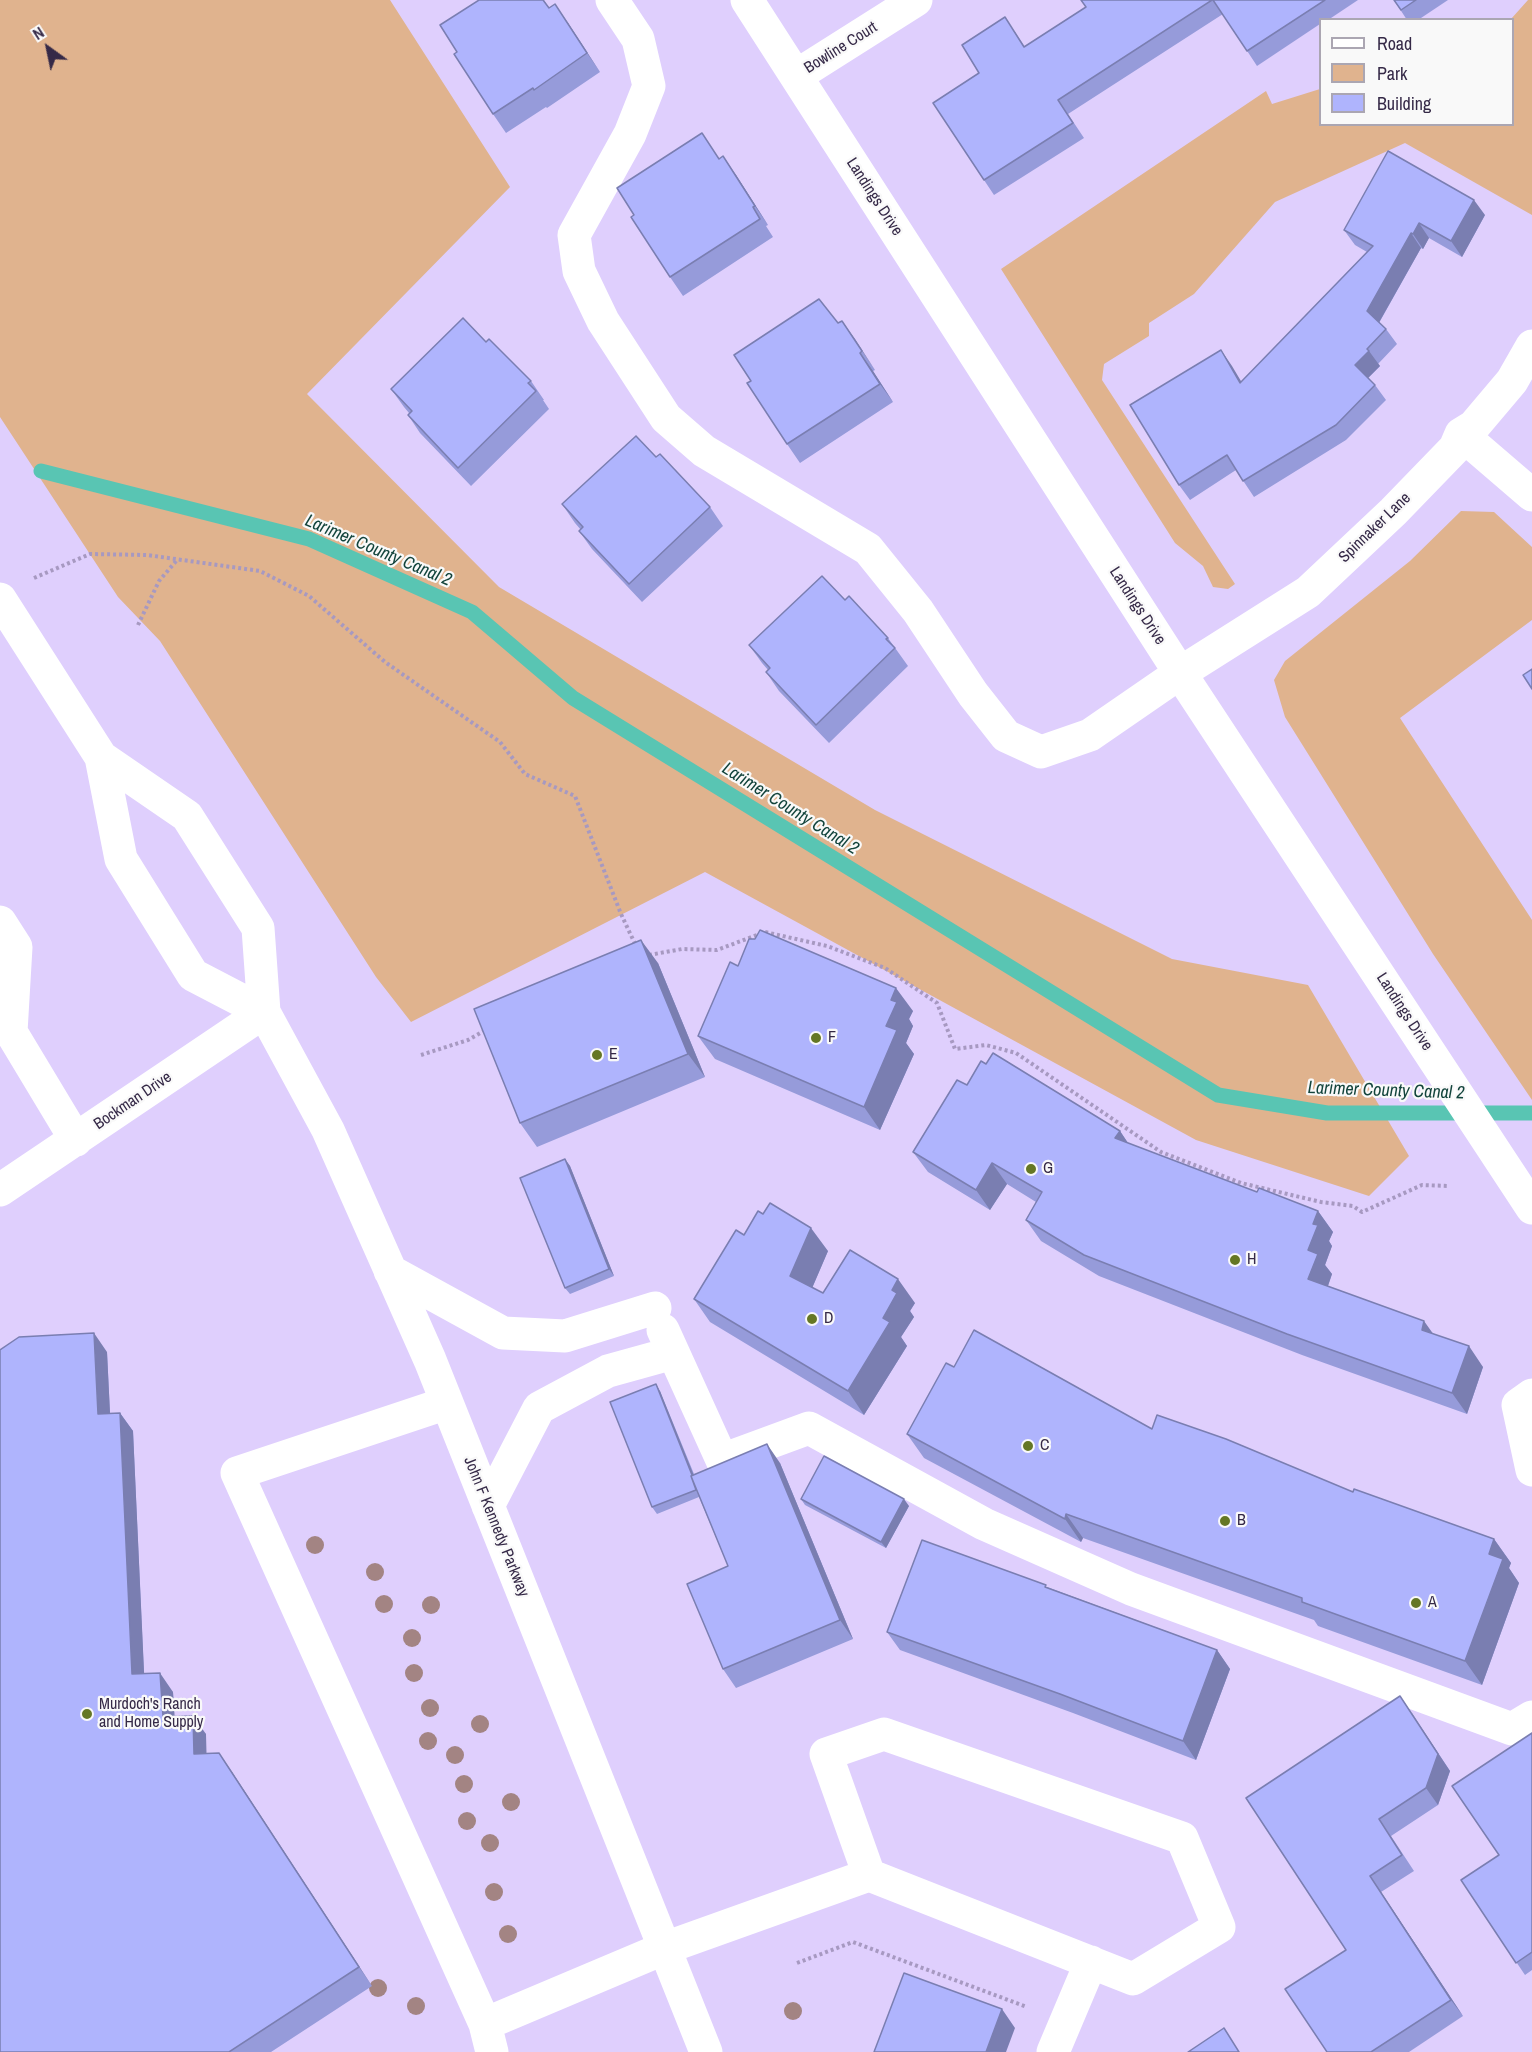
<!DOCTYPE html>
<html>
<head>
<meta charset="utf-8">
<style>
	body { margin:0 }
	#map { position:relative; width:1532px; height:2052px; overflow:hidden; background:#dfcffd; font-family:"Archivo Narrow",sans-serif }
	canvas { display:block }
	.legend { position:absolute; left:1319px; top:18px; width:195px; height:108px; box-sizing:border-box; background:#f9f9f9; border:2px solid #aba6b2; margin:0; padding:8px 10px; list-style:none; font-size:18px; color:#352947 }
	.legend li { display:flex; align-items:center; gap:12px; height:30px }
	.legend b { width:30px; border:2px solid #aba6b2 }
	.north { position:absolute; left:18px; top:18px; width:60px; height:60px; -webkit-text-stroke:4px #f9f9f9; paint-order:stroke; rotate:327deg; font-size:16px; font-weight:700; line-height:24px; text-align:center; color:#352947 }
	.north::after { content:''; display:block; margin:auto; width:21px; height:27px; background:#352947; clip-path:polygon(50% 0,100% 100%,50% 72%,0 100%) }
</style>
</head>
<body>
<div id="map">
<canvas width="1532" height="2052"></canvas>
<ul class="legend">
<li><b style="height:8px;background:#fff"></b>Road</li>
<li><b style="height:16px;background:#e0b38e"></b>Park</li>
<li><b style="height:16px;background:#afb4fd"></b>Building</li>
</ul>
<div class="north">N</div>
</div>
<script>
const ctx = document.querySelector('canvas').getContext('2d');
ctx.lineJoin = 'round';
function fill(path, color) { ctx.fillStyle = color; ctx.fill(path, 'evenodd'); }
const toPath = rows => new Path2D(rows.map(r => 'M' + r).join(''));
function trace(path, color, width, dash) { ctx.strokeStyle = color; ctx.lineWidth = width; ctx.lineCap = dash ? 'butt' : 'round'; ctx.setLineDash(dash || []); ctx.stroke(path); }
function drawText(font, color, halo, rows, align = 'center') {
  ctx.font = font + ' "Archivo Narrow",sans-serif'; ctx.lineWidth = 4.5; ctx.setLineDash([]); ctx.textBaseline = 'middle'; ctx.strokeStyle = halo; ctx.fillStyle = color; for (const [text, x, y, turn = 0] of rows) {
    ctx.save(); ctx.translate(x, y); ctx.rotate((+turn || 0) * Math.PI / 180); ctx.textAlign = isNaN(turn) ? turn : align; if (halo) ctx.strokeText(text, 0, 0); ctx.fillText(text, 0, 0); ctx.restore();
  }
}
const green = toPath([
	[0,0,390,0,510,187,307,394,499,587,875,810,1172,959,1308,985,1409,1156,1369,1196,1196,1140,705,872,411,1022,376,977,160,641,118,597,0,417],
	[1528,0,1532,0,1532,215,1405,143,1275,202,1194,294,1149,323,1149,336,1104,364,1102,380,1235,584,1228,589,1213,587,1203,566,1175,543,1001,269,1266,91,1272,104,1320,89,1320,124,1512,124,1511,19],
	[1461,511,1494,512,1532,547,1532,620,1400,718,1532,920,1532,1100,1433,954,1285,717,1274,680,1285,661,1410,561]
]);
const stream = toPath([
	[41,471,309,539,472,612,573,698,1218,1095,1327,1113,1532,1113]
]);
const path = toPath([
	[34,578,90,554,147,555,260,571,309,596,385,662,500,742,525,774,575,796,621,914,636,946],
	[138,625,159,581,177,560],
	[649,955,682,949,717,950,765,932,827,946,885,968,937,1003,955,1049,986,1045,1016,1053,1161,1152,1241,1183,1321,1202,1353,1206,1362,1212,1422,1185,1448,1186],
	[421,1055,468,1040,487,1029],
	[797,1963,853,1942,1027,2007]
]);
const minor = toPath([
	[612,0,638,39,649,86,630,134,574,235,579,271,603,321,666,418,704,451,868,549,918,611,973,694,1006,736,1041,752,1090,735,1180,673,1308,592,1393,512,1455,448,1461,434,1474,426,1512,381,1532,346],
	[747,0,1180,673,1532,1208],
	[796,76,916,0],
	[1461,434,1532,495],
	[0,599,101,757,121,859,193,975,264,1012],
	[101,757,187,816,258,928,264,1012,328,1130,430,1360,706,2052],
	[0,922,16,947,11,1032,76,1140],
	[0,1190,264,1012],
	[390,1271,503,1333,565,1336,655,1308],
	[663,1330,722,1460,809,1428,984,1524,1131,1589,1512,1729,1532,1717],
	[1532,1395,1518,1405,1532,1470],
	[447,1403,237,1473,485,2024,665,1948,869,1875,1133,1979,1219,1927,1182,1838,884,1734,826,1754,869,1875],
	[488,1506,539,1408,608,1371,673,1353],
	[485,2024,492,2052],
	[1053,2052,1091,1962]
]);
const trees = [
	[315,1545],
	[375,1572],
	[384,1604],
	[431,1605],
	[412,1638],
	[414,1673],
	[430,1708],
	[480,1724],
	[428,1741],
	[455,1755],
	[464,1784],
	[511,1802],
	[467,1821],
	[490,1843],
	[494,1892],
	[508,1934],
	[378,1988],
	[416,2006],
	[793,2011]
];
const wall = toPath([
	[479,0,544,0,549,8,568,23,600,72,547,108,546,107,506,133,493,114,457,52],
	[1081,0,1358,0,1328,20,1320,20,1320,24,1257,66,1223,14,1068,114,1084,138,994,195,984,180,979,73,1015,32,1025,47,1086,7],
	[1394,0,1448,0,1418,20,1407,20],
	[719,158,736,175,768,225,766,226,773,237,683,296,670,277],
	[1485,215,1462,257,1429,238,1423,249,1421,248,1379,323,1386,329,1397,344,1378,364,1380,366,1368,378,1375,385,1386,400,1346,440,1254,497,1236,470,1190,500,1179,485,1221,350,1241,382,1367,252,1355,245,1344,230],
	[842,321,875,370,873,371,893,402,800,463,787,444,838,323],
	[486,342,531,381,544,400,543,400,549,409,471,486,420,433,408,415,409,413,404,407,391,389],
	[562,504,710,507,723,526,642,602,592,549,579,531,581,530,575,523],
	[845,600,888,638,908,666,829,743,779,691,766,672,768,670,762,663,749,645],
	[658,963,705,1077,537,1147,520,1123],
	[738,966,913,1011,909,1019,913,1026,906,1043,914,1054,880,1130,715,1059,698,1036],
	[967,1085,1120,1131,1128,1143,1257,1192,1318,1211,1333,1232,1329,1241,1332,1246,1325,1265,1332,1274,1328,1286,1433,1334,1483,1367,1467,1414,1302,1355,1099,1276,1041,1241,1026,1220,1036,1202,1007,1184,990,1210,928,1172,913,1152],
	[565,1159,570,1166,614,1276,570,1294,565,1288],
	[744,1235,828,1251,812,1288,823,1293,915,1303,910,1311,914,1317,901,1337,907,1346,864,1415,710,1322,694,1299],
	[107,1352,110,1414,120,1413,133,1431,144,1674,173,1692,174,1716,206,1734,206,1754,232,1772,372,1986,271,2052,0,2052],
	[954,1367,1353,1492,1494,1539,1511,1563,1509,1568,1519,1583,1482,1685,1318,1626,1314,1620,1083,1538,1081,1542,924,1458,907,1434],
	[660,1391,694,1474,780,1463,853,1639,736,1688,723,1669,728,1566,699,1497,657,1514,652,1507],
	[801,1499,909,1506,886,1548,805,1505],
	[1047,1587,1217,1650,1230,1669,1196,1760,1073,1713,900,1650,887,1632],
	[1412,1713,1450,1771,1438,1805,1391,1836,1414,1871,1381,1892,1463,2016,1409,2052,1327,2052,1346,1950,1246,1798],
	[1532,1733,1532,1970,1525,1975,1461,1880,1499,1855]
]);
const shadedWall = toPath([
	[555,4,568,23,600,72,587,53],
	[723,156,736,175,768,225,755,206],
	[1474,200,1485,215,1462,257,1451,241],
	[1419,223,1429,238,1423,249,1413,234],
	[1411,233,1421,248,1377,326,1367,311],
	[842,321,855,339,875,370,862,351],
	[1221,350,1232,366,1251,398,1240,383],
	[1369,351,1380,366,1366,380,1355,365],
	[860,353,873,371,893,402,880,384],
	[641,940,658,963,705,1077,688,1054],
	[896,988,913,1011,909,1019,913,1026,906,1043,914,1054,880,1130,864,1107,886,1026,891,1000],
	[1120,1131,1134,1152,1115,1138],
	[565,1159,570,1166,614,1276,609,1269],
	[992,1163,1007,1184,990,1210,976,1190],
	[1318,1211,1333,1232,1329,1241,1332,1246,1325,1265,1332,1274,1323,1300,1308,1279,1308,1250,1313,1224],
	[811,1228,828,1251,807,1300,790,1276],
	[898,1279,915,1303,910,1311,914,1317,901,1337,907,1346,864,1415,848,1391,883,1318,892,1290],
	[1424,1321,1439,1342,1422,1330],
	[94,1333,107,1352,111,1433,98,1414],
	[1469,1346,1483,1367,1467,1414,1452,1393],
	[656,1384,660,1391,702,1496,698,1489],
	[120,1413,133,1431,145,1693,132,1674],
	[767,1444,780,1463,853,1639,840,1620],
	[904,1499,909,1506,886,1548,881,1542],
	[1066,1514,1083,1538,1081,1542,1065,1519],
	[1494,1539,1511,1563,1509,1568,1519,1583,1482,1685,1465,1661,1489,1554],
	[1217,1650,1230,1669,1196,1760,1183,1741],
	[160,1673,173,1692,176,1736,163,1717],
	[1400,1696,1450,1771,1438,1805,1426,1788],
	[193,1716,206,1734,207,1773,194,1754],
	[219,1753,232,1772,372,1986,359,1967],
	[1370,1876,1381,1892,1463,2016,1451,2000],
	[1002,2009,1015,2028,1006,2052,986,2052]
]);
const building = toPath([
	[479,0,543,0,549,8,555,4,587,53,534,90,533,88,493,114,454,54,457,52,440,25,479,0],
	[1081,0,1212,0,1058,100,1073,123,984,180,933,103,979,73,962,45,1005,17,1024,47,1086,7,1081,0],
	[1213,0,1325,0,1247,51,1213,0],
	[1394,0,1416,0,1401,10,1394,0],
	[702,133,719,159,723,156,755,206,753,207,760,219,670,277,631,217,634,215,617,188,702,133],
	[1388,151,1474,200,1451,241,1419,223,1413,234,1411,233,1367,311,1386,329,1367,349,1369,351,1355,365,1375,385,1336,425,1243,481,1227,455,1179,485,1130,405,1221,350,1240,383,1373,246,1344,230,1388,151],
	[819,299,838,323,842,321,862,351,860,353,880,384,787,444,747,383,751,381,734,355,819,299],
	[463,318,486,342,489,339,531,381,528,383,536,391,458,468,408,415,412,411,391,389,463,318],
	[636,436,656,457,660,454,710,507,629,584,579,531,583,527,562,504,636,436],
	[822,576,845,600,849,596,888,638,886,639,895,648,816,725,766,672,770,668,749,645,822,576],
	[1532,669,1532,689,1523,675,1532,669],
	[760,930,896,988,891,1000,897,1002,886,1026,897,1030,864,1107,698,1036,730,962,738,966,749,939,755,939,760,930],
	[641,940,688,1054,520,1123,474,1009,641,940],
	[993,1053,1120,1131,1115,1138,1257,1192,1259,1188,1318,1211,1313,1224,1318,1225,1308,1250,1318,1254,1308,1279,1424,1321,1422,1330,1469,1346,1452,1393,1287,1334,1084,1255,1026,1220,1042,1192,992,1163,976,1190,913,1152,957,1080,967,1085,981,1061,986,1064,993,1053],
	[565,1159,609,1269,565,1288,520,1178,565,1159],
	[770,1203,811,1228,790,1276,823,1293,850,1250,898,1279,892,1290,897,1293,883,1318,890,1322,848,1391,694,1299,736,1230,744,1235,758,1211,763,1214,770,1203],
	[974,1330,1152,1429,1157,1415,1226,1439,1353,1492,1354,1489,1494,1539,1489,1554,1503,1559,1465,1661,1302,1602,1302,1598,1066,1514,1065,1519,907,1434,946,1363,954,1367,974,1330],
	[94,1333,98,1414,120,1413,132,1674,160,1673,163,1717,193,1716,194,1754,219,1753,359,1967,229,2052,0,2052,0,1350,19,1337,94,1333],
	[656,1384,692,1475,691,1476,696,1490,652,1507,610,1402,656,1384],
	[767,1444,840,1620,723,1669,687,1584,728,1566,691,1476,767,1444],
	[824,1456,904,1499,881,1542,801,1499,824,1456],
	[922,1540,1046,1585,1045,1587,1217,1650,1183,1741,1060,1694,887,1632,922,1540],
	[1400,1696,1438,1754,1426,1788,1379,1819,1402,1855,1370,1876,1451,2000,1371,2052,1327,2052,1285,1989,1346,1950,1246,1798,1400,1696],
	[1532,1733,1532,1952,1516,1963,1461,1880,1499,1855,1452,1786,1532,1733],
	[904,1973,1002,2009,986,2052,874,2052,904,1973],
	[1224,2028,1239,2052,1188,2052,1224,2028]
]);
const markers = [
	[816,1038,6,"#657725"],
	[597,1055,6,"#657725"],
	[1031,1169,6,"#657725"],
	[1235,1260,6,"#657725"],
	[812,1319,6,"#657725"],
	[1028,1446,6,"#657725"],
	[1225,1521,6,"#657725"],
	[1416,1603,6,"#657725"],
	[87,1714,6,"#657725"]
];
const streetNames = [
	["Bowline Court",841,48,-32],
	["Landings Drive",874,197,57],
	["Spinnaker Lane",1375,528,-44],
	["Landings Drive",1137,606,57],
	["Landings Drive",1404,1012,57],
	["Bockman Drive",133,1101,-34],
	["John F Kennedy Parkway",496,1527,68]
];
const poiNames = [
	["F",828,1038],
	["E",609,1055],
	["G",1043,1169],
	["H",1247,1260],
	["D",824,1319],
	["C",1040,1446],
	["B",1237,1521],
	["A",1428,1603],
	["Murdoch's Ranch",99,1705],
	["and Home Supply",99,1723]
];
const waterNames = [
	["Larimer County Canal 2",378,551,23],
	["Larimer County Canal 2",790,809,32],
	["Larimer County Canal 2",1386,1091,2]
];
fill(green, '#e0b38e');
trace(stream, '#59c5b3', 15);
trace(path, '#a799c1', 4, [3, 3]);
trace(minor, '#fff', 33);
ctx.fillStyle = '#a38483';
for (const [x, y] of trees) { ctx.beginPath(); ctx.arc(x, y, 9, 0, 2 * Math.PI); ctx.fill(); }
fill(wall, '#969bda');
fill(shadedWall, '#7a7eb1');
fill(building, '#afb4fd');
trace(building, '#7a7eb1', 1.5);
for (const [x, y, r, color] of markers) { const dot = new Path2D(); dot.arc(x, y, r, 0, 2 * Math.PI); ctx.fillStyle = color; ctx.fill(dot); trace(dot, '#f9f9f9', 2); }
drawText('16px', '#352947', '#f9f9f9', streetNames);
drawText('16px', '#352947', '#f9f9f9', poiNames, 'left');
drawText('italic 18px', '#13443c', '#f9f9f9', waterNames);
</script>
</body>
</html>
